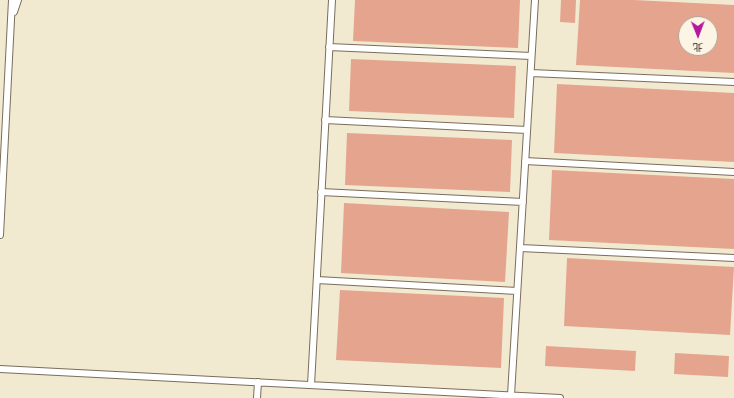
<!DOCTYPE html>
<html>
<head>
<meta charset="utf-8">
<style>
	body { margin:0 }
	#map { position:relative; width:734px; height:398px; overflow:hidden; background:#f1ead0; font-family:Mynerve,"LXGW WenKai TC",sans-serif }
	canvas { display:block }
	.north { position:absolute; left:678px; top:16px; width:40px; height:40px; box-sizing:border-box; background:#fcf5e5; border:1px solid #afa495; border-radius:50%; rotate:179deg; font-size:11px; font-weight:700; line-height:16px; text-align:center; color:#3b2a1e }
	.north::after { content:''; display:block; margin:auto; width:14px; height:18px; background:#b5179e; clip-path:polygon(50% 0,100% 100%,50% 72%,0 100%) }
</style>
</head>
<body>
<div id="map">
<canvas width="734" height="398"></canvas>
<div class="north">北</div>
</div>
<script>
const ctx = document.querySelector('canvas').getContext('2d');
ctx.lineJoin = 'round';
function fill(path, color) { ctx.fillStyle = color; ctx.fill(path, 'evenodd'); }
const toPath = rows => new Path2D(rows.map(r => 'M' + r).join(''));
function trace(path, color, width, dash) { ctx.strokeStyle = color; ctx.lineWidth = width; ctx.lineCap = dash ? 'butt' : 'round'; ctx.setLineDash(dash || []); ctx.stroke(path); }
const building = toPath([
	[355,0,520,0,518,48,353,41],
	[561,0,576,0,575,23,560,22],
	[580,0,634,0,734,5,734,73,576,65],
	[686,24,710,24,710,48,686,48],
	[351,59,516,66,514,118,349,111],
	[557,84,734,93,734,162,554,153],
	[347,133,512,140,510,192,345,185],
	[552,170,734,179,734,249,549,240],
	[344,203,509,212,505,282,341,273],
	[567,258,734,267,730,335,564,326],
	[340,290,504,298,501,368,336,360],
	[546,346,636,351,635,371,545,366],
	[675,353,729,356,728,377,674,374]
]);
const lane = toPath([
	[14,12,18,0],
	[329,47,531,56],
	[531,73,734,82],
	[325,120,527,130],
	[525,161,734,172],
	[321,192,523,202],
	[0,235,12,0],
	[520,248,734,258],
	[317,280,517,291],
	[0,369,560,398],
	[311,385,332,0],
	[511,395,535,0],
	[257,398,258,382]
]);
fill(building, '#e5a48e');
trace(lane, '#7b6d5c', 8);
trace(lane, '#fff', 6);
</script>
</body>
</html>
